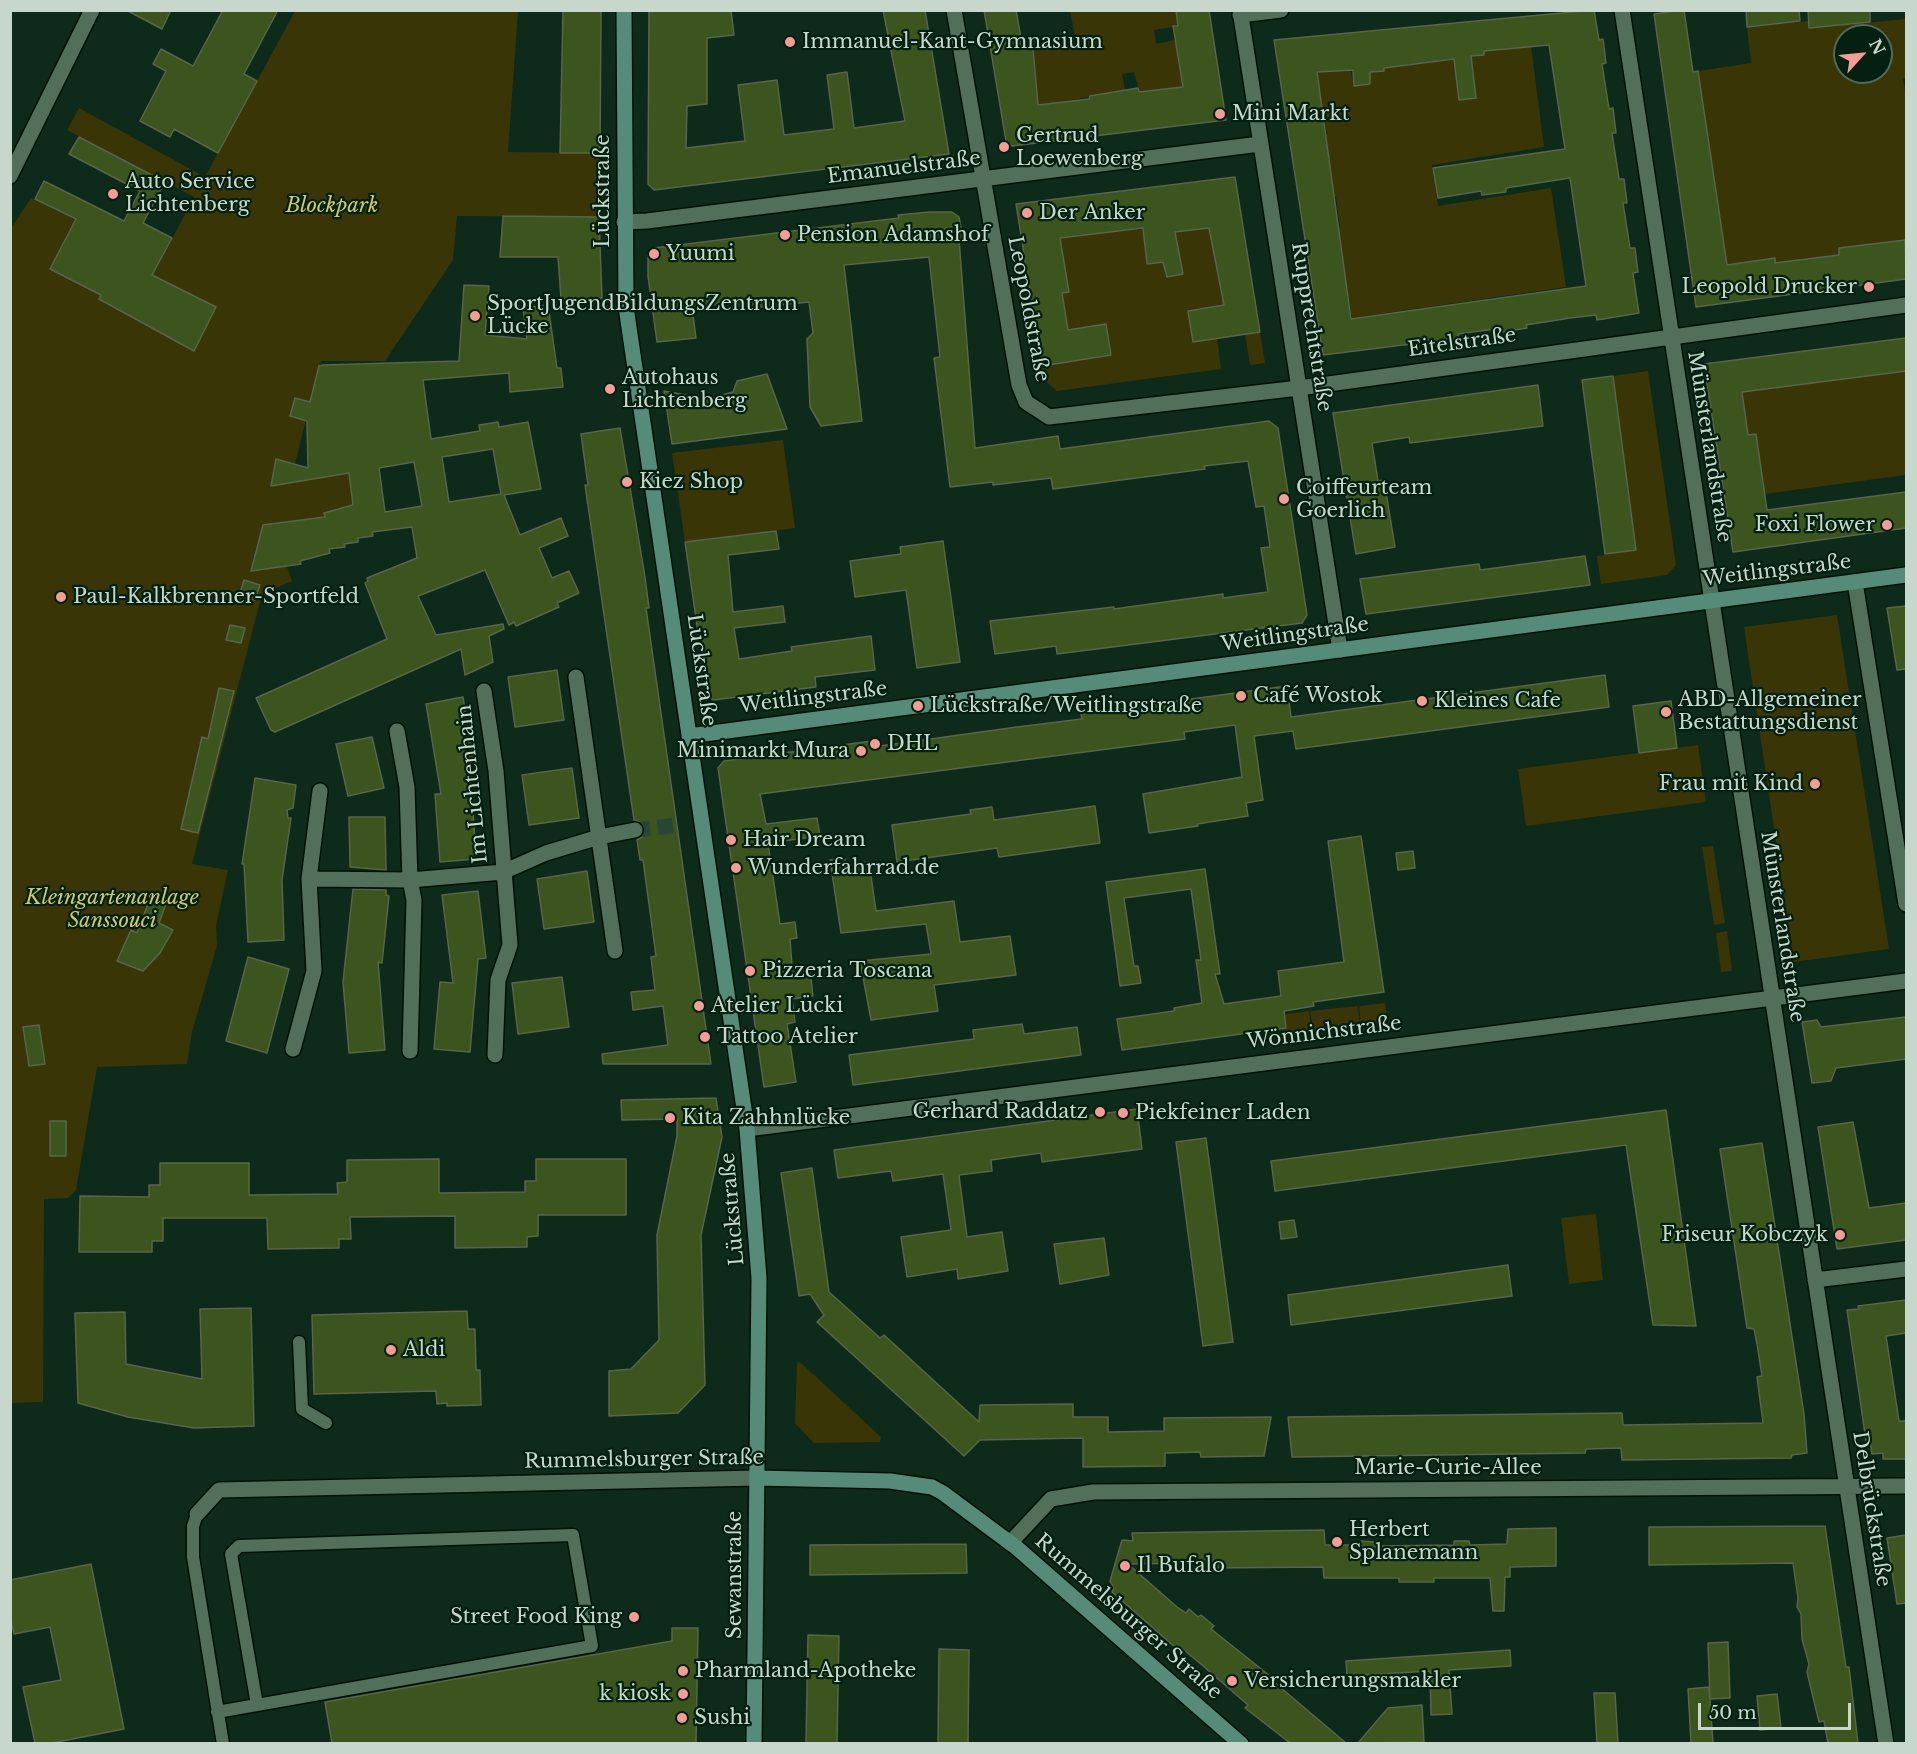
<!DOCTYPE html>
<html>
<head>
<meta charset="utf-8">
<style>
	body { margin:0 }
	#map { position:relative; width:1917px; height:1754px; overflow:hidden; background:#0e2a1a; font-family:"Libre Baskerville",serif }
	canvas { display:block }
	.frame { position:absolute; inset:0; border:12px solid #c7d7cc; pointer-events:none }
	.north { position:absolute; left:1833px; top:24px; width:60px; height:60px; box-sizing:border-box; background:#042011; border:2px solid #52695c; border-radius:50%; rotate:63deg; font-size:16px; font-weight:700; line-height:24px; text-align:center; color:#c7d7cc }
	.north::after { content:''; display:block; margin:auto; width:21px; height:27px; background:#f59c96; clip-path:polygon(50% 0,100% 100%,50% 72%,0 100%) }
	.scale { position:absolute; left:1698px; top:1703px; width:153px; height:27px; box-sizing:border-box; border:3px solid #c7d7cc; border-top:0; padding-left:8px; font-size:18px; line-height:21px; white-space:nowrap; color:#c7d7cc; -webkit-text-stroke:4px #042011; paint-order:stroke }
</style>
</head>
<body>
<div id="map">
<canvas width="1917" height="1754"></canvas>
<div class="frame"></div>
<div class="north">N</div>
<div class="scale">50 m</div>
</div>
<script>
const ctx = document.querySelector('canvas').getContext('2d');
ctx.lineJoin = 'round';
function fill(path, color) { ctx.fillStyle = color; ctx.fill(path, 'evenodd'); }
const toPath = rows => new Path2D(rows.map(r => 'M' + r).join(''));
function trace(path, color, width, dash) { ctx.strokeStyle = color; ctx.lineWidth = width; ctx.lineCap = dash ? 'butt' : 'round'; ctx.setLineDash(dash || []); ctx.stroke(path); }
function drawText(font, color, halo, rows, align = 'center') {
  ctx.font = font + ' "Libre Baskerville",serif'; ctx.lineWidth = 4.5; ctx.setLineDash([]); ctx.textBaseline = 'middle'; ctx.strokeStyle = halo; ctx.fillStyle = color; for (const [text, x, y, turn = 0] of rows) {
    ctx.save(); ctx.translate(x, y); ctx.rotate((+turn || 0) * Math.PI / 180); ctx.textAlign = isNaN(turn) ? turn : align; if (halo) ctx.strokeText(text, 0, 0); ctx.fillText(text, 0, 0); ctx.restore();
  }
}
const green = toPath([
	[295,11,518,11,508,152,600,153,599,217,457,216,453,260,385,361,321,361,290,483,378,468,353,505,324,513,325,517,311,519,285,533,277,567,287,567,292,581,262,594,192,864,228,870,216,926,217,946,192,1032,187,1064,97,1067,76,1190,68,1198,44,1199,43,1402,11,1403,10,230,31,198,160,262,194,197,67,130,79,108,205,177],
	[1070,11,1176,11,1178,26,1154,30,1156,44,1175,40,1183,87,1140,94,1134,72,1122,74,1125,90,1038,106,1033,49,1076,42],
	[1906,19,1906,78,1903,79,1906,96,1906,246,1904,240,1839,248,1840,255,1775,263,1774,258,1726,266,1697,71,1693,72,1751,63,1747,27,1809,21,1810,28],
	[1845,36,1881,36,1881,72,1845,72],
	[1531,46,1544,147,1432,165,1438,206,1551,188,1566,287,1352,318,1338,229,1340,227,1336,197,1332,197,1329,177,1332,176,1327,145,1321,135,1327,134,1314,71,1350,70,1354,85,1369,72,1384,71,1384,68,1459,59,1460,100,1476,97,1471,56,1484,55,1484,51],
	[1189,226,1194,230,1209,228,1224,305,1189,310,1193,342,1217,338,1221,369,1057,391,1044,380,1042,366,1110,355,1106,324,1068,330,1062,293,1061,245,1056,236],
	[1260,332,1265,363,1250,365,1245,334],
	[1648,371,1676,565,1667,575,1601,584,1597,556,1636,550,1613,376],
	[1906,371,1906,475,1757,495,1756,434,1748,435,1742,392],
	[783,440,795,528,685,542,672,453],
	[1837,615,1889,949,1794,962,1744,627],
	[1698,745,1706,802,1526,826,1518,769],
	[1713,846,1725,923,1714,925,1702,847],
	[1727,931,1732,971,1721,972,1716,933],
	[1385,1003,1388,1022,1361,1026,1359,1006],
	[1358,1006,1360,1026,1314,1032,1310,1011],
	[1309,1011,1312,1033,1283,1036,1280,1015],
	[1596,1214,1603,1280,1569,1284,1561,1218],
	[797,1362,801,1363,881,1437,880,1442,814,1443,795,1423]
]);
const building = toPath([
	[126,10,171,10,162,29,126,10],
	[223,10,278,10,244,74,257,81,218,153,174,129,170,137,140,121,166,71,153,64,161,49,193,66,223,10],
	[563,10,601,10,600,153,560,153,563,10],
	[649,10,731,10,734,35,707,38,707,104,687,106,686,148,745,141,738,85,777,80,784,135,834,129,827,75,847,72,854,128,905,121,883,10,925,10,949,154,654,190,648,184,649,10],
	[984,10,1016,10,1023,50,1033,49,1038,105,1089,99,1090,96,1138,88,1139,92,1183,87,1173,26,1178,26,1176,10,1209,10,1226,120,1012,146,1006,141,984,10],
	[1594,10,1599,40,1603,39,1606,63,1602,64,1609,109,1613,108,1616,133,1612,133,1619,179,1624,179,1627,203,1623,203,1630,248,1635,248,1638,272,1633,273,1639,313,1597,320,1596,315,1570,318,1526,325,1527,328,1503,332,1502,328,1458,334,1459,338,1323,355,1274,40,1594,10],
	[1549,45,1565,149,1433,168,1438,198,1481,191,1482,195,1506,192,1506,188,1570,178,1586,286,1351,319,1317,72,1353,70,1354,86,1370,84,1370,72,1384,71,1384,68,1454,59,1459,100,1476,98,1471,56,1484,55,1484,51,1549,45],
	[1684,10,1693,72,1698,71,1727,265,1775,258,1775,263,1839,255,1839,248,1905,240,1906,279,1696,307,1654,14,1684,10],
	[1746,10,1799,10,1800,21,1747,27,1746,10],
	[1808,10,1870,10,1870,22,1809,28,1808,10],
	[79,137,165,182,143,223,172,238,152,275,216,307,194,351,99,299,101,295,50,269,76,219,35,199,44,181,124,221,140,191,69,154,79,137],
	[1235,177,1260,332,1193,342,1188,311,1224,305,1209,228,1175,232,1183,274,1167,277,1163,262,1147,264,1143,228,1060,238,1069,292,1062,293,1068,330,1106,324,1111,355,1042,366,1016,204,1235,177],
	[930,212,952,212,959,217,963,239,959,239,975,448,1058,436,1060,449,1269,421,1278,428,1307,615,1302,623,1057,654,1056,646,995,654,990,621,1114,607,1114,609,1223,594,1223,598,1268,592,1261,548,1270,547,1264,506,1256,507,1248,461,1204,466,1205,469,1053,489,1051,478,993,485,993,482,950,487,934,358,940,357,929,257,844,265,862,421,821,426,810,407,807,339,813,333,809,302,734,310,733,302,692,307,696,338,657,342,648,276,648,255,654,248,899,218,898,215,930,212],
	[503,216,599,217,602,299,561,299,558,257,500,257,503,216],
	[464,285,489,286,485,335,527,339,523,308,548,305,557,368,561,368,563,387,510,392,509,373,423,380,431,439,480,431,479,425,498,422,499,427,528,422,541,489,504,495,520,535,561,518,568,536,539,548,552,578,569,571,579,593,557,603,559,607,516,626,514,622,509,625,485,570,418,596,436,635,503,624,504,629,489,636,493,662,465,675,461,649,275,732,271,730,256,698,387,639,365,583,368,581,367,578,417,558,412,527,372,532,373,536,358,538,358,542,344,544,345,547,329,549,330,553,300,561,301,564,251,571,263,525,325,517,324,513,353,505,349,473,271,486,276,459,308,468,307,421,290,416,295,398,310,402,319,366,323,365,459,361,464,285],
	[493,449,501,494,449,502,442,457,493,449],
	[414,462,422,506,385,512,379,468,414,462],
	[1906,338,1906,371,1742,392,1748,435,1756,434,1767,510,1906,492,1906,528,1733,552,1704,364,1906,338],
	[767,374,787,429,672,444,664,391,708,399,733,392,737,381,767,374],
	[1613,376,1636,550,1605,554,1582,380,1613,376],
	[1538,385,1543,426,1410,443,1409,437,1372,443,1378,481,1384,480,1395,547,1356,554,1333,413,1538,385],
	[620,428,645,577,649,608,646,608,711,1064,603,1064,602,1054,668,1045,663,1006,633,1010,631,992,655,990,651,957,656,956,643,860,640,860,637,840,642,837,645,829,642,823,634,820,585,485,588,485,581,434,620,428],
	[776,531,779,549,728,555,733,612,783,606,785,622,734,628,739,659,792,651,791,647,871,636,875,670,815,677,816,687,713,700,707,695,685,542,776,531],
	[943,541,960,662,917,668,906,590,855,597,850,561,901,554,900,547,943,541],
	[1585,556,1590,585,1366,614,1360,579,1479,564,1480,570,1585,556],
	[244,580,260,585,255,600,239,596,244,580],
	[1906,606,1906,669,1897,670,1887,608,1906,606],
	[230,625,245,628,241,643,226,640,230,625],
	[557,670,564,720,515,727,508,677,557,670],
	[1605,675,1609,707,1296,749,1293,731,1254,736,1263,800,1246,803,1248,816,1197,824,1198,826,1149,833,1143,794,1242,777,1235,725,1184,732,1185,739,760,794,766,824,817,818,820,836,768,843,780,924,795,922,797,938,790,939,792,966,802,966,802,971,810,970,813,996,792,999,795,1022,787,1024,796,1082,764,1087,718,768,724,761,879,740,880,746,1017,727,1082,719,1081,714,1287,686,1291,717,1605,675],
	[219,688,234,691,198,833,181,829,202,737,208,739,219,688],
	[463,697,474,764,470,764,476,859,440,862,435,794,441,794,426,704,463,697],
	[1671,701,1677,748,1639,753,1633,706,1671,701],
	[372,737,384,788,348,796,336,744,372,737],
	[572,768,579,818,529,825,522,775,572,768],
	[255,778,296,785,293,808,287,810,288,818,291,818,282,880,284,940,248,942,244,864,242,864,255,778],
	[1095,806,1100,843,999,857,997,848,897,862,892,825,971,814,970,810,992,807,994,820,1095,806],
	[349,817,385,817,386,870,350,867,349,817],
	[1361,836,1384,992,1313,1002,1314,1006,1284,1011,1286,1028,1122,1050,1117,1019,1174,1011,1174,1008,1202,1003,1196,960,1201,960,1191,889,1124,898,1134,966,1138,966,1141,983,1120,986,1106,882,1205,869,1220,974,1215,974,1224,1004,1281,996,1278,971,1344,962,1328,841,1361,836],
	[1413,851,1415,868,1398,870,1396,853,1413,851],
	[845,859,846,865,869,862,876,911,954,901,960,942,1010,936,1016,975,934,985,938,1011,871,1020,860,961,931,954,926,924,841,933,830,860,845,859],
	[587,871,594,922,544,929,537,879,587,871],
	[353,889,386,890,386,895,389,896,382,963,378,962,385,1050,349,1053,343,982,353,889],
	[478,891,486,958,478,959,470,1052,434,1049,440,982,453,983,442,895,478,891],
	[151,896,167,901,159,923,173,930,160,953,143,971,117,961,131,930,137,933,151,896],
	[248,957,289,969,267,1053,226,1041,248,957],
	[562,977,569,1027,518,1034,512,983,562,977],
	[1906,1017,1906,1059,1836,1068,1831,1081,1812,1083,1802,1022,1817,1020,1821,1027,1906,1017],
	[1022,1024,1024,1034,1077,1027,1081,1055,853,1085,849,1055,974,1039,973,1030,1022,1024],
	[39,1025,45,1064,29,1066,23,1027,39,1025],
	[716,1098,722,1137,701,1235,705,1385,678,1413,609,1416,609,1371,631,1369,659,1340,657,1235,677,1136,677,1119,622,1120,621,1100,716,1098],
	[1137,1109,1142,1149,1042,1162,1041,1153,991,1160,992,1171,959,1175,967,1237,1002,1232,1008,1271,958,1279,957,1269,907,1277,901,1237,951,1230,943,1174,893,1181,891,1171,838,1178,834,1150,1137,1109],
	[1666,1110,1696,1326,1653,1325,1626,1145,1275,1191,1271,1161,1666,1110],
	[50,1121,66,1121,66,1156,50,1156,50,1121],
	[1853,1122,1869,1208,1906,1203,1906,1240,1837,1249,1818,1127,1853,1122],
	[1206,1138,1233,1342,1203,1346,1176,1142,1206,1138],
	[1762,1143,1804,1414,1807,1453,1792,1455,1791,1458,1622,1460,1621,1448,1586,1449,1585,1453,1292,1457,1288,1417,1622,1413,1623,1425,1763,1423,1757,1377,1762,1376,1757,1344,1754,1329,1747,1328,1720,1149,1762,1143],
	[439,1159,439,1193,525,1192,525,1181,536,1181,536,1159,626,1159,626,1215,538,1215,538,1236,527,1237,527,1247,455,1248,455,1216,350,1217,351,1239,339,1239,339,1248,268,1249,267,1218,163,1218,163,1241,152,1241,152,1252,79,1252,80,1196,149,1197,149,1185,160,1185,160,1163,249,1163,249,1195,338,1194,337,1183,347,1182,347,1160,439,1159],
	[812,1168,829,1292,880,1338,884,1335,979,1422,980,1405,1073,1404,1073,1417,1108,1417,1108,1432,1164,1431,1164,1418,1271,1417,1264,1456,1201,1457,1200,1452,1165,1453,1165,1466,1083,1467,1083,1438,980,1440,964,1456,817,1322,824,1315,810,1294,799,1296,781,1173,812,1168],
	[1294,1220,1297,1237,1281,1239,1279,1222,1294,1220],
	[1104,1238,1109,1275,1060,1284,1054,1244,1104,1238],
	[1508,1265,1512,1296,1291,1325,1288,1295,1508,1265],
	[1906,1300,1906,1333,1886,1336,1899,1421,1906,1421,1906,1459,1883,1459,1883,1453,1872,1454,1870,1441,1866,1441,1847,1310,1859,1309,1858,1306,1906,1300],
	[251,1308,254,1426,194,1428,128,1417,78,1403,75,1313,125,1312,126,1364,202,1379,200,1309,251,1308],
	[467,1311,468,1329,475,1329,476,1370,480,1370,481,1405,447,1406,447,1403,437,1404,436,1391,314,1394,312,1315,467,1311],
	[1825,1526,1846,1667,1849,1667,1858,1743,1828,1743,1824,1721,1819,1722,1807,1672,1809,1664,1802,1639,1801,1614,1797,1607,1798,1598,1793,1563,1649,1565,1649,1527,1825,1526],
	[1556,1528,1556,1566,1510,1567,1510,1577,1505,1577,1504,1611,1493,1611,1490,1578,1434,1578,1434,1582,1399,1582,1399,1578,1324,1578,1323,1567,1210,1568,1210,1564,1188,1563,1128,1564,1177,1607,1186,1613,1189,1609,1198,1617,1201,1615,1214,1626,1211,1629,1275,1680,1274,1682,1346,1743,1290,1743,1245,1708,1248,1705,1202,1665,1178,1645,1176,1648,1112,1592,1114,1588,1110,1581,1122,1540,1133,1541,1132,1533,1324,1530,1325,1545,1360,1545,1361,1541,1375,1542,1375,1546,1454,1545,1454,1541,1469,1541,1470,1545,1507,1544,1508,1529,1556,1528],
	[1906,1535,1906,1603,1897,1604,1887,1538,1906,1535],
	[966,1544,967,1573,810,1575,810,1545,966,1544],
	[91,1564,124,1729,52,1743,35,1743,23,1687,61,1680,50,1627,14,1634,10,1616,10,1580,91,1564],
	[672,1628,698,1628,696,1743,332,1743,325,1702,672,1641,672,1628],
	[808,1635,839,1636,837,1743,806,1743,808,1635],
	[1728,1642,1730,1698,1710,1699,1708,1643,1728,1642],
	[939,1649,969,1650,968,1743,938,1743,939,1649],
	[1510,1650,1511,1666,1449,1670,1452,1714,1431,1715,1430,1671,1347,1676,1346,1661,1510,1650],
	[1709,1687,1713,1743,1691,1743,1688,1689,1709,1687],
	[1594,1693,1615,1693,1618,1743,1597,1743,1594,1693],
	[1777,1694,1781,1728,1760,1730,1757,1696,1777,1694],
	[1422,1705,1424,1742,1358,1743,1388,1708,1422,1705]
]);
const streetTunnel = toPath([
	[635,830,677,825]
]);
const lane = toPath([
	[299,1342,302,1409,326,1423],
	[197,1514,193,1526,193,1557,223,1744],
	[217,1712,592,1646,573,1535,239,1546,231,1554,257,1705]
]);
const street = toPath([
	[954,10,1019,385,1026,402,1049,417,1299,388,1906,305],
	[1240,10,1340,650],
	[1622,10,1886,1744],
	[1240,15,1281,10],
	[10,176,92,10],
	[624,222,647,221,1260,144],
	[1855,582,1906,904],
	[576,677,615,951],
	[484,691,496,771,510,945,498,980,495,1055],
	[397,731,407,787,410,880,414,900,410,1051],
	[309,879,410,880,503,872,546,853,599,837,635,830],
	[293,1049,314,971,309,879,320,791],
	[747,1129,1906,981],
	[1815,1280,1906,1269],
	[197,1514,219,1490,757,1478],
	[1010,1543,1051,1499,1093,1492,1906,1486]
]);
const secondary = toPath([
	[624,10,626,307,747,1129,759,1278,754,1744],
	[689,736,1906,575],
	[757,1478,890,1481,932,1487,943,1493,1017,1548,1241,1744]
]);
const markers = [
	[790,42,6,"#f59c96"],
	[1220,114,6,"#f59c96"],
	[1004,147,6,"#f59c96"],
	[113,194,6,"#f59c96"],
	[1027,213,6,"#f59c96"],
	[785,235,6,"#f59c96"],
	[654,254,6,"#f59c96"],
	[1869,287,6,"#f59c96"],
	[475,316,6,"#f59c96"],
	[610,389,6,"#f59c96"],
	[627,482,6,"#f59c96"],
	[1284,499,6,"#f59c96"],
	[1887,525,6,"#f59c96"],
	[61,597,6,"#f59c96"],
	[1241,696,6,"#f59c96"],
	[1422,701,6,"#f59c96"],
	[918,706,6,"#f59c96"],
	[1666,712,6,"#f59c96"],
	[875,744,6,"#f59c96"],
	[861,751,6,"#f59c96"],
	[1815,784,6,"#f59c96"],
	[731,840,6,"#f59c96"],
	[736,868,6,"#f59c96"],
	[750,971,6,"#f59c96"],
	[699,1006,6,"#f59c96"],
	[705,1037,6,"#f59c96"],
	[1100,1112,6,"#f59c96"],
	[1123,1113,6,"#f59c96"],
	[670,1118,6,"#f59c96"],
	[1840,1235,6,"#f59c96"],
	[391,1350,6,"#f59c96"],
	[1337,1542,6,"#f59c96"],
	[1125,1566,6,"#f59c96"],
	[634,1617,6,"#f59c96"],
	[683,1671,6,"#f59c96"],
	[1232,1681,6,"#f59c96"],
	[683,1694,6,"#f59c96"],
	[682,1718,6,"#f59c96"]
];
const poiNames = [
	["Immanuel-Kant-Gymnasium",802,42],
	["Mini Markt",1232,114],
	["Gertrud",1016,136],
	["Loewenberg",1016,159],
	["Auto Service",125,182],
	["Lichtenberg",125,205],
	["Der Anker",1039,213],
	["Pension Adamshof",797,235],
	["Yuumi",666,254],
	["Leopold Drucker",1857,287,"right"],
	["SportJugendBildungsZentrum",487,304],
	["Lücke",487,327],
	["Autohaus",622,378],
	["Lichtenberg",622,401],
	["Kiez Shop",639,482],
	["Coiffeurteam",1296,488],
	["Goerlich",1296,511],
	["Foxi Flower",1875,525,"right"],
	["Paul-Kalkbrenner-Sportfeld",73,597],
	["Café Wostok",1253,696],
	["ABD-Allgemeiner",1678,700],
	["Bestattungsdienst",1678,723],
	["Kleines Cafe",1434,701],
	["Lückstraße/Weitlingstraße",930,706],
	["DHL",887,744],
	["Minimarkt Mura",849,751,"right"],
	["Frau mit Kind",1803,784,"right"],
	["Hair Dream",743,840],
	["Wunderfahrrad.de",748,868],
	["Pizzeria Toscana",762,971],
	["Atelier Lücki",711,1006],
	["Tattoo Atelier",717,1037],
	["Gerhard Raddatz",1088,1112,"right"],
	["Piekfeiner Laden",1135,1113],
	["Kita Zahhnlücke",682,1118],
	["Friseur Kobczyk",1828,1235,"right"],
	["Aldi",403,1350],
	["Herbert",1349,1530],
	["Splanemann",1349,1553],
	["Il Bufalo",1137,1566],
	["Street Food King",622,1617,"right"],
	["Pharmland-Apotheke",695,1671],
	["Versicherungsmakler",1244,1681],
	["k kiosk",671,1694,"right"],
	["Sushi",694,1718]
];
const streetNames = [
	["Emanuelstraße",904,168,-7],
	["Lückstraße",603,191,-90],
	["Leopoldstraße",1028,309,79],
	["Rupprechtstraße",1311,327,81],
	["Eitelstraße",1462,343,-8],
	["Münsterlandstraße",1709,447,81],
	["Weitlingstraße",1777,571,-7],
	["Weitlingstraße",1295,635,-8],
	["Lückstraße",701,670,82],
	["Weitlingstraße",813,698,-7],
	["Im Lichtenhain",473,784,-96],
	["Münsterlandstraße",1782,927,81],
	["Wönnichstraße",1324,1033,-7],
	["Lückstraße",733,1209,-95],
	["Rummelsburger Straße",644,1460,-1],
	["Marie-Curie-Allee",1448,1468],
	["Delbrückstraße",1871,1509,81],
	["Sewanstraße",735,1575,-90],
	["Rummelsburger Straße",1128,1617,41]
];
const parkNames = [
	["Blockpark",332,206],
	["Kleingartenanlage",112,898],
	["Sanssouci",112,921]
];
fill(green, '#3a3507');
fill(building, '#3c541d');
trace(building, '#58654a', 1.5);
trace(streetTunnel, '#2a4435', 15, [15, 8]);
trace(lane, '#001205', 15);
trace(street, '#001205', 18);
trace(secondary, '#001205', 18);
trace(lane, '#526f5c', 12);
trace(street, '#526f5c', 15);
trace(secondary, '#568b79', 15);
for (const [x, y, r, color] of markers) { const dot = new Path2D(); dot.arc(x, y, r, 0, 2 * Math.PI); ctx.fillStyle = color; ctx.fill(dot); trace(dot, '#042011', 2); }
drawText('20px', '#c7d7cc', '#042011', poiNames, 'left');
drawText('20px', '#c7d7cc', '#042011', streetNames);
drawText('italic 20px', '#d2c86a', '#042011', parkNames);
</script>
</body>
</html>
